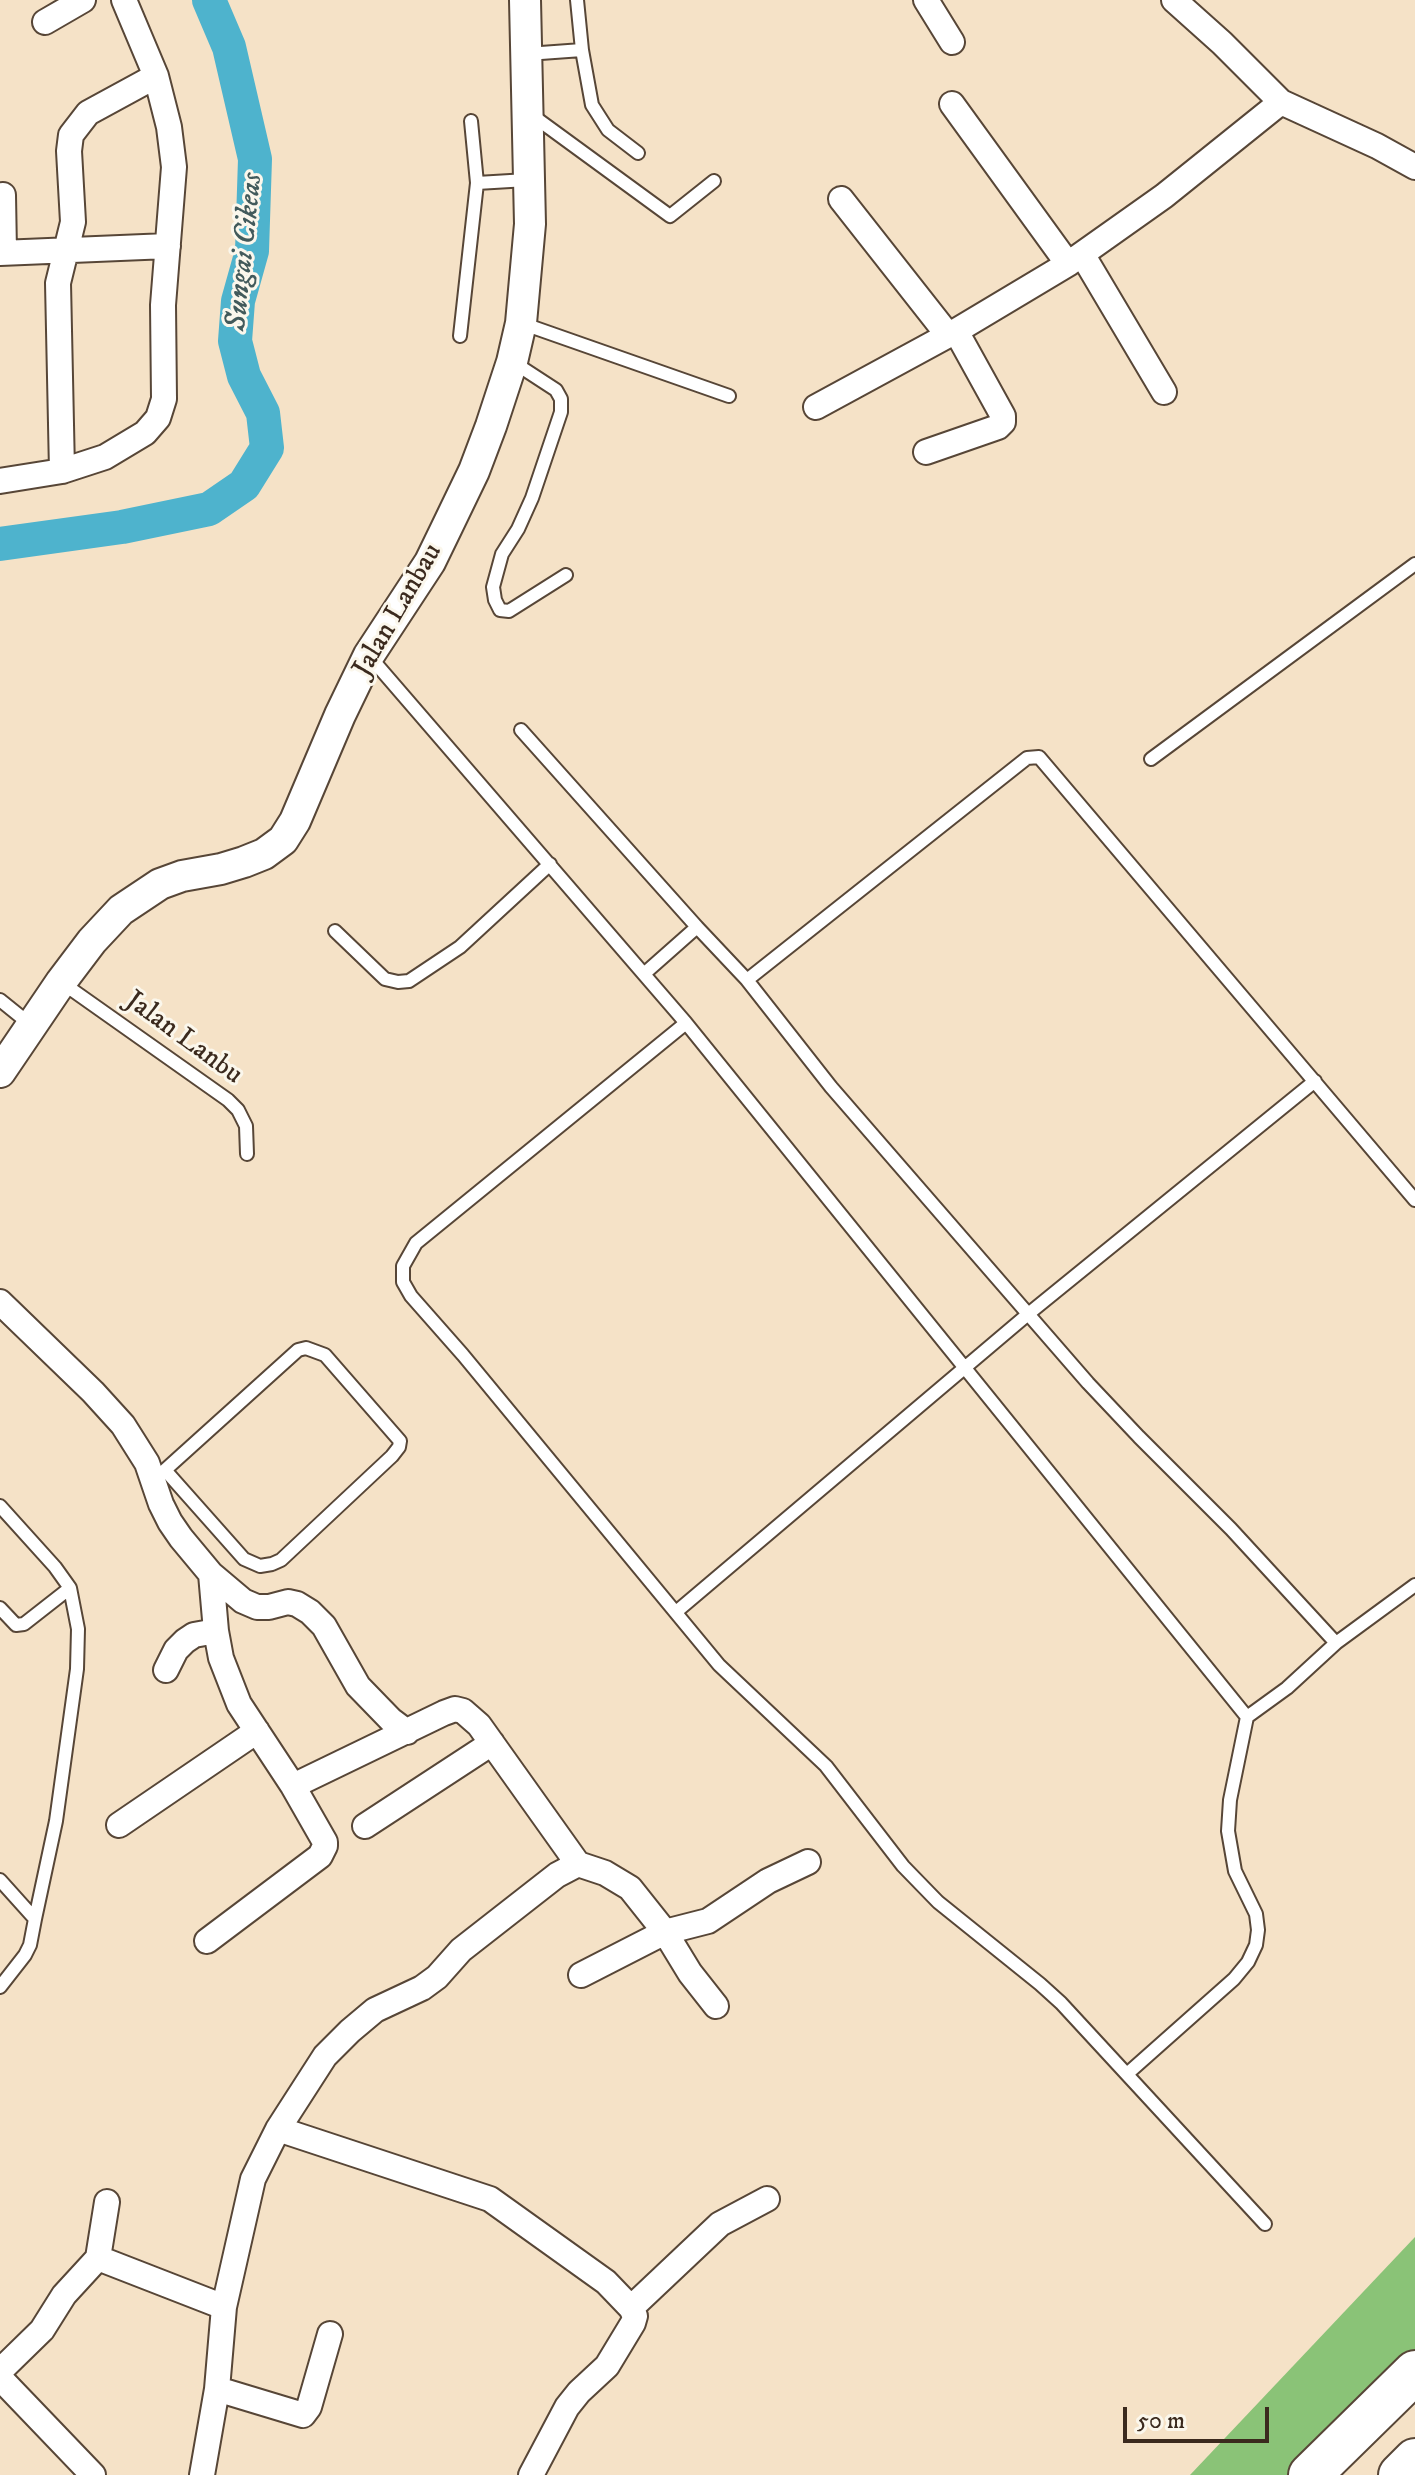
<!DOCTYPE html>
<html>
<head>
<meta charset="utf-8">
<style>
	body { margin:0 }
	#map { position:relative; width:1415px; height:2475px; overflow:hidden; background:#f5e2c7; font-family:"IM FELL DW Pica",serif }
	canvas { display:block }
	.scale { position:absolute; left:1123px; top:2407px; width:146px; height:36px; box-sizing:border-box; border:4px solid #3b2a1e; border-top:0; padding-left:10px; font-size:24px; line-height:28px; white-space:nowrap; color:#3b2a1e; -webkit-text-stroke:6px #fbf7ec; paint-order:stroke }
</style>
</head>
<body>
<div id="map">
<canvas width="1415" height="2475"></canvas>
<div class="scale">50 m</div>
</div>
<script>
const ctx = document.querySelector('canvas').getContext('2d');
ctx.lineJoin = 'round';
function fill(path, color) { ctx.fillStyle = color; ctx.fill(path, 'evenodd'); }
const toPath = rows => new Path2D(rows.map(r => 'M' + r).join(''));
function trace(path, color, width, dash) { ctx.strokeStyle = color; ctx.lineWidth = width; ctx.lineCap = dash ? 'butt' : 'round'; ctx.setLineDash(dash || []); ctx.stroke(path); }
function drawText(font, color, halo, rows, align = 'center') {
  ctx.font = font + ' "IM FELL DW Pica",serif'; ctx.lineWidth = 6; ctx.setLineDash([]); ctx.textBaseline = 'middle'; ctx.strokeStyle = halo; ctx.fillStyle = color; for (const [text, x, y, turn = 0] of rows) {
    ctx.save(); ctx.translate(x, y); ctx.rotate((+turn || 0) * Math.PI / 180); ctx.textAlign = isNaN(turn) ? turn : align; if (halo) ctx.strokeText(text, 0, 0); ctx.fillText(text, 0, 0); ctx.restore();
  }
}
const green = toPath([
	[1415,2237,1415,2372,1310,2475,1190,2475]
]);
const river = toPath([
	[0,544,122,527,209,509,244,485,267,448,263,413,244,376,235,341,238,301,252,251,255,159,229,47,209,0]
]);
const service = toPath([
	[577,0,582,50,592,105,608,130,638,153],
	[527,54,582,50],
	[529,113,670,216,714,181],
	[471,121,477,183],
	[521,323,729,396],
	[460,336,477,183,527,180],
	[513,362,556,390,561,399,561,412,532,498,518,529,502,554,493,587,495,600,500,610,509,611,566,575],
	[371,658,686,1023,1247,1717,1230,1800,1228,1831,1235,1871,1256,1914,1258,1930,1256,1945,1248,1962,1234,1979,1127,2074],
	[521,730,697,927,747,980,831,1087,1088,1383,1139,1437,1231,1529,1336,1643],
	[1151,759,1415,564],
	[335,931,385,979,398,982,409,981,460,947,550,864],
	[645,973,697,927],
	[747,980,1027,758,1039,757,1415,1200],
	[61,982,228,1100,238,1110,246,1126,247,1154],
	[0,1000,31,1025],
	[686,1023,416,1243,403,1266,403,1282,411,1296,463,1355,719,1665,826,1766,903,1866,938,1902,1040,1984,1061,2003,1265,2224],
	[153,1482,165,1470,298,1350,306,1348,325,1355,400,1441,399,1447,392,1456,281,1560,272,1564,260,1566,244,1559,165,1470],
	[0,1506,55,1567,70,1588,24,1624,16,1625,0,1608],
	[676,1612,1027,1315,1315,1081],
	[1247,1717,1287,1688,1336,1643,1415,1585],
	[0,1880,35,1919,30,1945,25,1955,0,1987],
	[35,1919,56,1821,77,1669,78,1629,70,1588]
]);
const minor = toPath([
	[926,0,952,42],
	[1174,0,1222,43,1281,102,1377,146,1415,167],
	[45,22,83,0],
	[952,104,1068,264],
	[3,195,4,252],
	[841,199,948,335],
	[0,253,168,246],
	[1082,254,1164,392],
	[816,407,956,331,1068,264,1164,196,1281,102],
	[926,452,998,427,1003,422,1003,416,956,331],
	[62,471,58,283,73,222,69,151,71,135,88,113,156,76],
	[0,481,62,471,105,457,145,433,158,418,164,399,163,305,174,167,169,127,156,76,124,0],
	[0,1302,93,1392,123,1425,147,1463,161,1504,170,1522,181,1538,211,1574,243,1601,257,1607,269,1607,288,1602,297,1604,310,1612,324,1626,358,1686,391,1720,407,1732],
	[166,1670,176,1650,185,1641,194,1635,216,1631],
	[119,1825,257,1731],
	[365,1826,492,1743],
	[578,1864,605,1873,630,1888,665,1932,690,1973,716,2006],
	[207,1941,320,1856,325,1846,325,1842,293,1786,239,1704,221,1658,216,1631,211,1574],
	[581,1975,665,1932,708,1921,768,1881,808,1862],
	[278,2129,490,2199,606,2282,631,2308,635,2316,633,2323,607,2366,579,2392,567,2407,531,2475],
	[98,2258,224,2307],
	[631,2308,720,2224,767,2199],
	[0,2371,42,2330,64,2295,98,2258,107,2202],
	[0,2378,93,2475],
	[217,2389,303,2415,309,2407,330,2334],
	[202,2475,217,2389,224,2307,253,2179,278,2129,325,2056,350,2031,375,2010,422,1988,437,1977,461,1950,557,1875,578,1864,479,1725,463,1711,455,1709,444,1713,293,1786]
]);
const tertiary = toPath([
	[0,1072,61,982,92,941,121,910,160,884,182,876,221,869,244,862,264,854,283,840,295,821,340,715,369,655,430,562,447,527,474,471,491,426,512,362,521,323,530,224,525,0]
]);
const motorway = toPath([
	[1310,2475,1415,2372],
	[1400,2475,1415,2460]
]);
const streetNames = [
	["Jalan Lanbau",399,611,-60],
	["Jalan Lanbu",183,1039,36]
];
const waterNames = [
	["Sungai Cikeas",246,252,-84]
];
fill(green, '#8ac377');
trace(river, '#4eb3cd', 34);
trace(service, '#574637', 16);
trace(minor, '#574637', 28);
trace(tertiary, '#574637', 34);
trace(motorway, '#574637', 46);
trace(service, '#fff', 12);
trace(minor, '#fff', 24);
trace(tertiary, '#fff', 30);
trace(motorway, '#fff', 42);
drawText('28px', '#3b2a1e', '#fbf7ec', streetNames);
drawText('italic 30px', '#425a5b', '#fbf7ec', waterNames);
</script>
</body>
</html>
